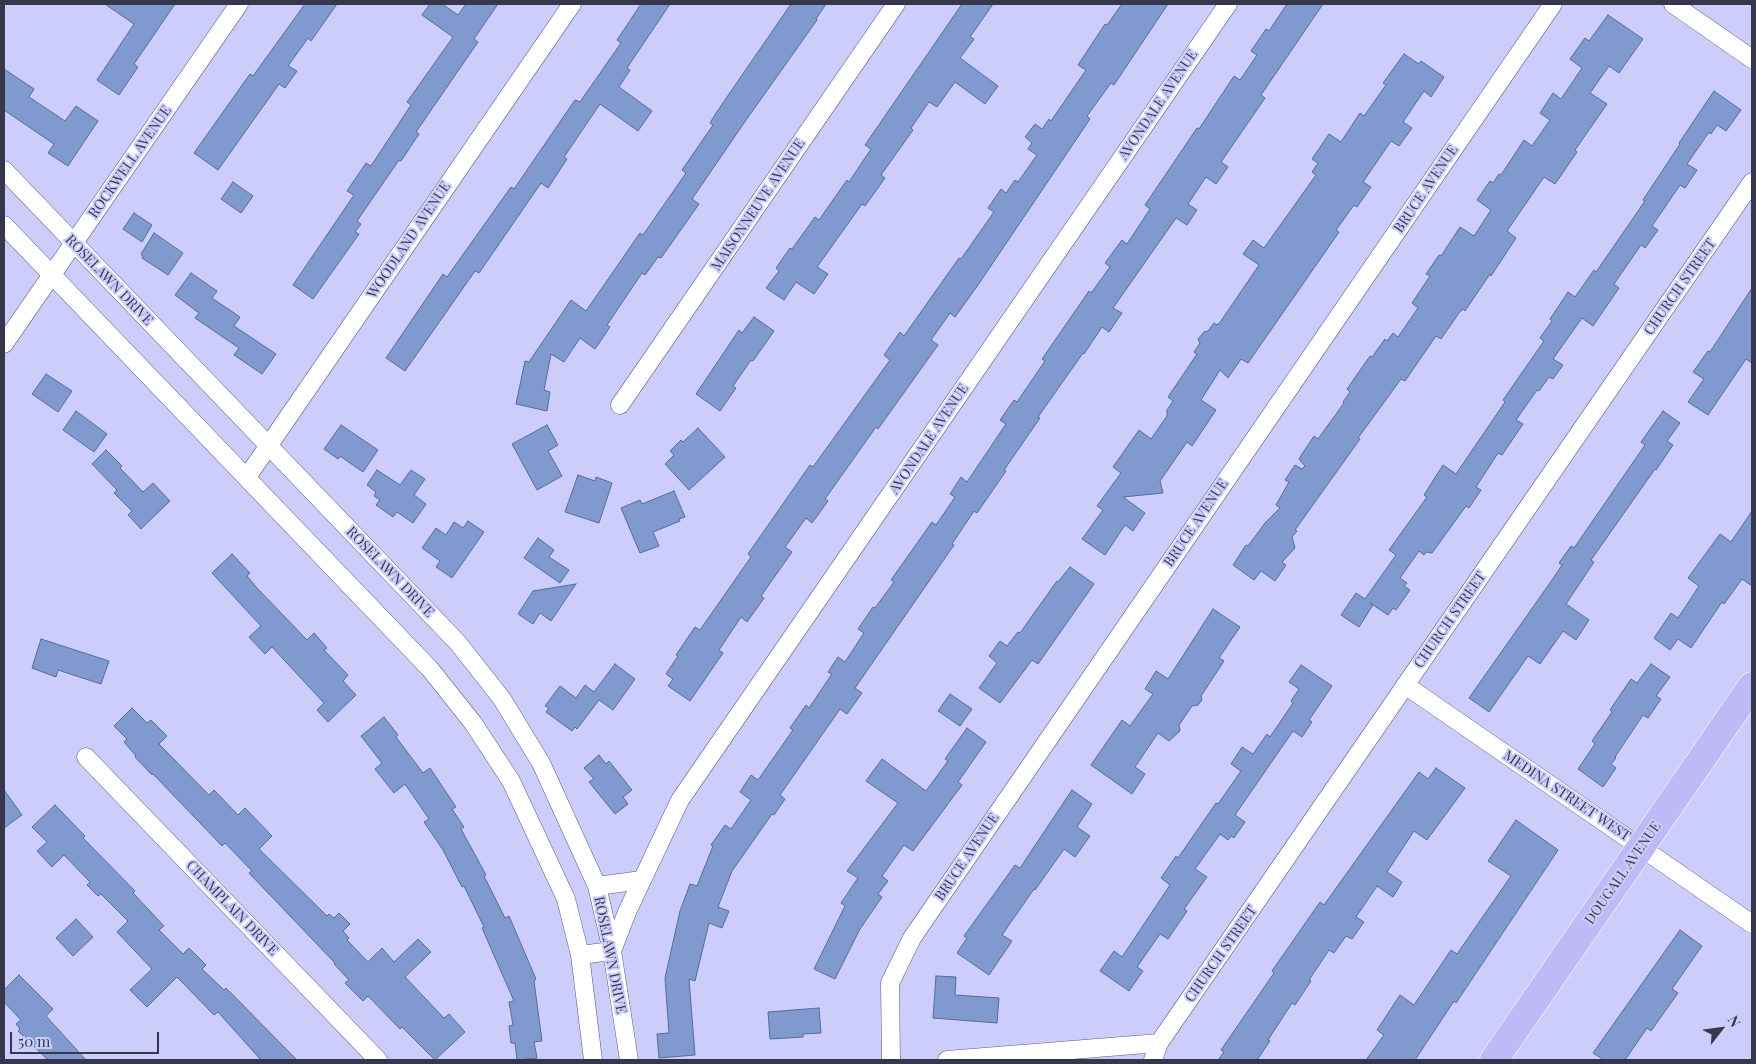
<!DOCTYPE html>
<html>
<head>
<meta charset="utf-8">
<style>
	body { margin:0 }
	#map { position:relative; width:1756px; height:1064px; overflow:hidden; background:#cccdfb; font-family:"Playfair Display",serif }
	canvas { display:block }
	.frame { position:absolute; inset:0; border:5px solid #36364d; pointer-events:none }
	.north { position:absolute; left:1696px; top:1004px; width:50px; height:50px; -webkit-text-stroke:4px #cccdfb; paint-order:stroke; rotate:60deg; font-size:14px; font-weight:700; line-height:20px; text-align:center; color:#36364d }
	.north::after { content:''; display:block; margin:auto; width:18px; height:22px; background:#36364d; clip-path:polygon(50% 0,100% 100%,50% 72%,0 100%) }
	.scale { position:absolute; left:10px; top:1032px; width:149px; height:22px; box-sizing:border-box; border:2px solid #36364d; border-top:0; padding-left:6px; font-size:15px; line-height:18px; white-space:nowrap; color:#36364d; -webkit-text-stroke:4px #cccdfb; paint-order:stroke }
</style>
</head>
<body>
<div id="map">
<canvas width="1756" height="1064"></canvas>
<div class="frame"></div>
<div class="north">N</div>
<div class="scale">50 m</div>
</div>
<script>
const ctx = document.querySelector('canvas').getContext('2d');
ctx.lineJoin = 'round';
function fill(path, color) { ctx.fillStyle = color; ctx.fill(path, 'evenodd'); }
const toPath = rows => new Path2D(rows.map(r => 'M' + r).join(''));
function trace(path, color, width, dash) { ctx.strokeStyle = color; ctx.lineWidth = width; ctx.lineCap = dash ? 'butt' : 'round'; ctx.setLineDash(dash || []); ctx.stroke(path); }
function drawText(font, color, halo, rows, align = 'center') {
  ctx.font = font + ' "Playfair Display",serif'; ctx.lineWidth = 4; ctx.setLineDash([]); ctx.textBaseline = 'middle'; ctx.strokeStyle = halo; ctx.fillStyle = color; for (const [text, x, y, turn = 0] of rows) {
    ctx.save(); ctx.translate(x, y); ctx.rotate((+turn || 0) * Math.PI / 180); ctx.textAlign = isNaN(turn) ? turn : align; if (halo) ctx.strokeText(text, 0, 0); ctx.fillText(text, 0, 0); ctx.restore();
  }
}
const building = toPath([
	[105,4,175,4,134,64,138,67,119,95,97,80,134,24,105,4],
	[305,4,337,4,311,41,308,38,288,66,297,71,285,88,279,84,218,170,194,153,250,74,253,76,305,4],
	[430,4,442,4,458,15,466,4,498,4,474,39,478,42,416,132,419,134,401,161,399,160,357,221,361,224,355,232,359,234,313,299,293,285,354,195,347,191,366,163,371,166,411,105,407,102,453,37,422,15,430,4],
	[641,4,670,4,627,68,630,70,619,87,652,111,638,131,600,104,564,157,567,159,548,188,541,183,479,273,475,271,405,371,386,358,443,274,447,277,511,187,514,189,575,100,580,102,621,43,617,40,641,4],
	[791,4,826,4,816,19,817,20,744,123,692,199,699,204,661,258,658,257,645,275,642,273,607,325,610,327,595,349,580,338,564,362,551,354,544,390,550,392,547,411,516,404,525,361,529,362,571,300,586,311,640,233,643,235,686,173,682,170,713,125,710,123,716,113,791,4],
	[962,4,993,4,970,37,974,39,960,58,998,86,985,104,955,82,937,107,929,102,911,128,913,130,881,175,885,178,865,206,862,204,817,267,828,274,814,294,796,282,784,300,766,288,779,271,776,268,790,248,792,249,815,217,819,220,847,180,849,182,871,149,865,145,962,4],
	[1122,4,1168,4,1114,85,1111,83,1087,116,1090,119,978,285,955,317,950,313,931,340,938,345,878,429,876,427,825,499,828,501,812,523,806,518,785,547,792,552,761,596,764,598,747,622,741,617,719,650,723,653,690,701,668,686,673,679,666,674,678,656,676,655,695,627,700,630,751,557,748,554,810,465,813,467,890,360,884,355,900,332,904,336,959,258,961,259,994,212,988,208,1001,189,1006,193,1015,180,1018,182,1037,155,1028,149,1032,143,1025,137,1035,124,1042,129,1049,119,1051,121,1086,70,1078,65,1105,24,1107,25,1122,4],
	[1287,4,1323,4,1261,95,1265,98,1221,162,1228,167,1216,184,1206,177,1188,204,1197,210,1187,225,1176,218,1113,308,1122,313,1109,332,1102,327,1084,354,1083,353,1038,417,1040,418,1004,470,1006,471,977,513,974,511,952,544,954,545,855,688,862,693,847,714,840,709,780,795,785,799,774,815,772,814,732,871,718,907,729,911,722,928,709,923,695,981,689,979,695,1055,659,1058,657,1034,669,1033,665,978,680,911,690,884,697,886,713,846,711,845,725,825,731,829,751,800,740,792,751,775,758,780,793,730,790,728,806,705,809,708,832,674,828,672,838,657,845,662,864,633,858,629,873,607,875,608,894,582,891,580,932,522,936,525,955,497,950,494,961,477,967,482,1006,424,1000,420,1014,400,1017,402,1045,361,1042,359,1089,291,1091,293,1110,267,1105,263,1122,240,1127,244,1150,209,1145,205,1197,128,1199,129,1234,76,1240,80,1257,55,1251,51,1266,29,1269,31,1287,4],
	[1608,15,1643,39,1619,73,1609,66,1590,93,1607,104,1575,150,1577,152,1555,184,1544,177,1507,231,1516,238,1491,276,1490,274,1465,311,1463,309,1459,313,1441,339,1436,336,1405,381,1401,379,1358,438,1360,439,1295,530,1297,531,1292,537,1295,548,1282,562,1286,565,1275,581,1261,571,1254,580,1233,565,1246,545,1248,546,1265,523,1280,508,1276,505,1289,482,1285,480,1295,465,1302,469,1305,466,1299,459,1302,454,1314,436,1318,439,1344,403,1343,402,1350,392,1347,389,1370,356,1372,357,1385,339,1387,341,1393,333,1398,337,1418,308,1412,303,1430,276,1426,274,1439,255,1441,256,1460,227,1474,236,1491,210,1477,200,1490,181,1493,183,1499,174,1501,175,1524,140,1532,146,1550,120,1540,113,1553,93,1561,99,1582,68,1570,59,1585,38,1589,41,1608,15],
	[1404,54,1419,64,1421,61,1444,77,1431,97,1424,91,1403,122,1412,128,1399,146,1391,141,1363,182,1371,187,1357,207,1354,205,1336,230,1339,232,1248,363,1241,359,1228,378,1220,370,1201,400,1216,410,1192,446,1187,442,1160,481,1163,493,1123,497,1145,513,1133,531,1125,525,1105,555,1082,539,1103,510,1097,506,1121,473,1113,467,1139,430,1151,439,1167,416,1167,410,1173,401,1168,397,1197,354,1194,352,1200,343,1198,339,1204,332,1208,331,1214,323,1217,325,1221,321,1259,265,1243,254,1253,240,1264,248,1316,175,1312,172,1318,163,1312,159,1329,134,1341,142,1360,113,1364,116,1386,85,1383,83,1404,54],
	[4,69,34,89,29,97,65,121,76,106,98,121,68,166,48,153,54,144,4,110,4,69],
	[1714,91,1741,110,1726,131,1717,125,1711,134,1709,132,1687,164,1697,170,1685,188,1680,185,1652,226,1658,230,1645,248,1641,245,1614,284,1619,288,1593,326,1582,318,1553,359,1563,365,1553,379,1549,377,1539,391,1537,390,1516,420,1523,424,1502,455,1498,453,1476,487,1481,490,1469,508,1466,506,1432,553,1426,552,1424,555,1419,551,1400,578,1407,583,1404,586,1410,590,1396,610,1393,608,1388,615,1370,603,1373,605,1359,627,1341,615,1356,593,1365,599,1396,555,1389,550,1427,497,1424,495,1443,465,1456,474,1505,402,1503,400,1544,341,1540,338,1552,321,1550,319,1568,292,1575,297,1594,270,1596,272,1645,201,1643,200,1680,144,1679,143,1714,91],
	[233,182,253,196,241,213,221,199,233,182],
	[134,213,152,225,142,242,123,229,134,213],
	[154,233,183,253,168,275,142,258,143,256,141,254,154,233],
	[191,273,217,291,212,298,240,317,234,326,276,354,262,374,234,355,239,348,195,318,199,313,175,295,191,273],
	[1752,288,1752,363,1746,359,1708,415,1688,402,1704,379,1693,372,1708,351,1710,352,1752,288],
	[754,317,774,331,753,361,751,360,733,386,736,388,720,411,696,394,739,330,742,333,754,317],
	[46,374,72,391,58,412,32,394,46,374],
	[76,411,107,434,94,452,63,430,76,411],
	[1663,411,1680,423,1667,441,1673,445,1656,470,1655,469,1591,560,1594,562,1566,604,1589,620,1576,640,1563,631,1540,664,1528,656,1489,712,1469,698,1552,580,1562,565,1559,563,1571,546,1574,548,1645,445,1641,442,1663,411],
	[341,425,378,450,363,472,340,456,338,459,324,449,341,425],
	[547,425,558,445,548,451,562,476,537,490,512,444,547,425],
	[698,428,725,457,689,490,665,464,674,455,670,451,681,440,683,442,698,428],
	[106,450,122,466,120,468,143,492,153,483,170,501,141,529,128,515,132,511,114,493,117,490,92,464,106,450],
	[377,470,400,485,411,470,425,479,414,495,426,504,413,523,397,512,393,517,376,505,380,500,374,496,376,492,367,485,377,470],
	[578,475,595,481,596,477,612,483,599,523,565,512,578,475],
	[674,491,685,517,679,519,680,521,653,532,659,546,640,553,621,508,640,500,642,504,674,491],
	[1752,511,1752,586,1742,579,1724,604,1722,602,1691,648,1678,639,1670,650,1654,638,1671,613,1678,618,1699,586,1688,578,1720,534,1731,542,1752,511],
	[468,521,484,532,452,578,436,567,440,561,422,548,436,528,446,535,454,522,463,528,468,521],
	[538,538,554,550,549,557,569,570,560,583,524,558,538,538],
	[232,554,250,573,247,576,257,588,307,640,314,633,327,648,324,650,348,675,343,681,356,695,328,722,317,710,324,703,272,647,265,654,249,637,261,626,212,573,232,554],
	[1070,567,1094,584,1038,664,1032,660,1000,703,979,688,997,663,989,656,1000,641,1007,646,1018,632,1020,633,1057,581,1058,582,1070,567],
	[576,584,551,621,540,613,533,624,518,614,533,591,576,584],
	[1213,609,1240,627,1219,658,1224,661,1201,696,1202,700,1198,705,1192,706,1179,725,1180,731,1169,741,1158,733,1135,767,1145,774,1132,794,1091,765,1122,720,1130,726,1153,694,1145,689,1156,671,1168,679,1213,609],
	[41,639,109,661,101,684,58,670,56,677,32,668,41,639],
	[615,664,635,679,613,710,599,700,577,729,575,727,572,731,546,712,549,708,545,706,560,686,576,698,585,685,594,692,615,664],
	[1651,664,1670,677,1656,696,1661,699,1648,718,1643,715,1615,757,1616,758,1611,764,1616,768,1603,787,1578,769,1595,744,1592,741,1612,712,1610,710,1631,679,1637,683,1651,664],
	[1301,665,1332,686,1309,720,1312,722,1302,737,1293,731,1235,815,1245,822,1234,838,1231,836,1228,840,1220,834,1195,869,1207,877,1184,909,1187,911,1168,939,1160,934,1137,967,1143,971,1129,991,1100,971,1114,951,1122,957,1170,885,1161,878,1176,856,1178,858,1216,803,1218,804,1241,771,1231,764,1242,747,1253,754,1267,734,1270,737,1293,703,1291,701,1299,689,1289,682,1301,665],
	[950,694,972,709,960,726,938,711,950,694],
	[132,708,147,723,151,720,167,736,159,744,209,795,214,790,238,815,245,808,272,836,259,849,327,916,329,914,334,918,339,913,350,924,343,931,349,938,347,940,368,962,382,948,394,962,418,939,431,952,405,977,444,1018,449,1014,465,1032,435,1060,402,1027,400,1029,368,996,363,1001,345,983,349,980,334,964,335,963,249,873,252,871,225,843,222,846,153,774,152,775,135,757,136,756,124,742,127,739,114,726,132,708],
	[384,717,398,735,396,737,423,773,430,768,456,807,452,809,464,827,461,829,486,875,484,876,505,918,509,916,536,979,534,981,542,1041,534,1042,537,1058,517,1060,515,1043,511,1043,509,1026,513,1025,509,1002,514,1001,482,928,484,927,464,886,462,887,443,850,424,822,429,819,405,784,394,793,375,769,382,763,361,736,384,717],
	[967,728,986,742,958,782,962,785,913,851,904,845,882,876,888,881,878,894,882,897,860,929,835,979,814,969,845,906,841,903,858,878,847,871,898,803,866,781,882,759,926,791,948,761,945,759,967,728],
	[599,755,606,764,609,761,632,790,623,797,628,804,615,814,589,782,594,779,584,768,599,755],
	[1436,768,1465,788,1427,840,1414,831,1387,872,1402,882,1393,897,1377,886,1356,917,1364,922,1352,939,1346,936,1334,953,1329,950,1309,980,1311,981,1295,1005,1292,1003,1268,1040,1270,1041,1257,1060,1218,1060,1224,1052,1221,1050,1274,973,1272,971,1320,902,1324,905,1419,772,1428,779,1436,768],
	[4,790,22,815,4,828,4,790],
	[1072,790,1092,804,1077,827,1090,836,1075,857,1064,849,1035,890,1034,889,1002,935,1012,941,989,975,957,953,967,938,964,936,1015,865,1020,868,1072,790],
	[55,805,85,836,83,838,135,891,133,893,164,926,159,930,183,954,189,948,206,965,202,969,224,990,226,988,297,1060,261,1060,218,1012,214,1015,177,977,147,1007,130,990,152,969,117,932,128,921,101,894,98,896,87,885,90,882,64,855,52,867,37,851,47,842,32,827,55,805],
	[1516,820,1558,850,1456,1003,1454,1001,1415,1060,1366,1060,1384,1035,1377,1030,1400,995,1414,1005,1451,950,1457,954,1511,876,1488,861,1516,820],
	[76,919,93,937,73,956,56,938,76,919],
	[1680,930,1702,946,1672,989,1678,993,1651,1031,1647,1028,1625,1060,1604,1060,1593,1053,1680,930],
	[19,975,53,1009,46,1016,86,1060,48,1060,18,1031,20,1029,16,1024,21,1020,4,1002,4,990,19,975],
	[936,976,956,977,955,995,999,998,997,1023,933,1018,936,976],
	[819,1008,821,1033,803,1034,803,1037,770,1039,768,1012,819,1008]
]);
const minor = toPath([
	[1673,4,1752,59],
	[4,170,458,643,502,699,541,763,597,886,612,951,629,1060],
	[4,225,430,669,473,723,511,781,566,899,580,955,593,1060],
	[4,344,239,4],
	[620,405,896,4],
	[247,477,572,4],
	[1405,685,1752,924],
	[86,757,378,1060],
	[597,886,642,880],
	[580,955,612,951,627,912,680,800,1228,4],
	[891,1060,890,983,912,938,1553,4],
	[947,1060,1159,1043],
	[1153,1060,1159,1043,1752,182]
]);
const primary = toPath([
	[1494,1060,1752,686]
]);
const streetNames = [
	["AVONDALE AVENUE",1158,105,-56],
	["ROCKWELL AVENUE",130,162,-55],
	["BRUCE AVENUE",1426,189,-56],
	["MAISONNEUVE AVENUE",758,205,-56],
	["WOODLAND AVENUE",409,240,-56],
	["ROSELAWN DRIVE",109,280,46],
	["CHURCH STREET",1680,287,-55],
	["AVONDALE AVENUE",929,439,-56],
	["BRUCE AVENUE",1196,523,-56],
	["ROSELAWN DRIVE",390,572,46],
	["CHURCH STREET",1450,620,-55],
	["MEDINA STREET WEST",1567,796,34],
	["BRUCE AVENUE",967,857,-56],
	["DOUGALL AVENUE",1623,873,-55],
	["CHAMPLAIN DRIVE",232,908,46],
	["CHURCH STREET",1221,954,-55],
	["ROSELAWN DRIVE",610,955,79]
];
fill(building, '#809acf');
trace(building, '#546b9b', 1);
trace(minor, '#5a598b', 19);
trace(primary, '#fff', 29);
trace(minor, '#fff', 18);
trace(primary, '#bebaf8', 28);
drawText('14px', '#36364d', '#cccdfb', streetNames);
</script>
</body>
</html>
